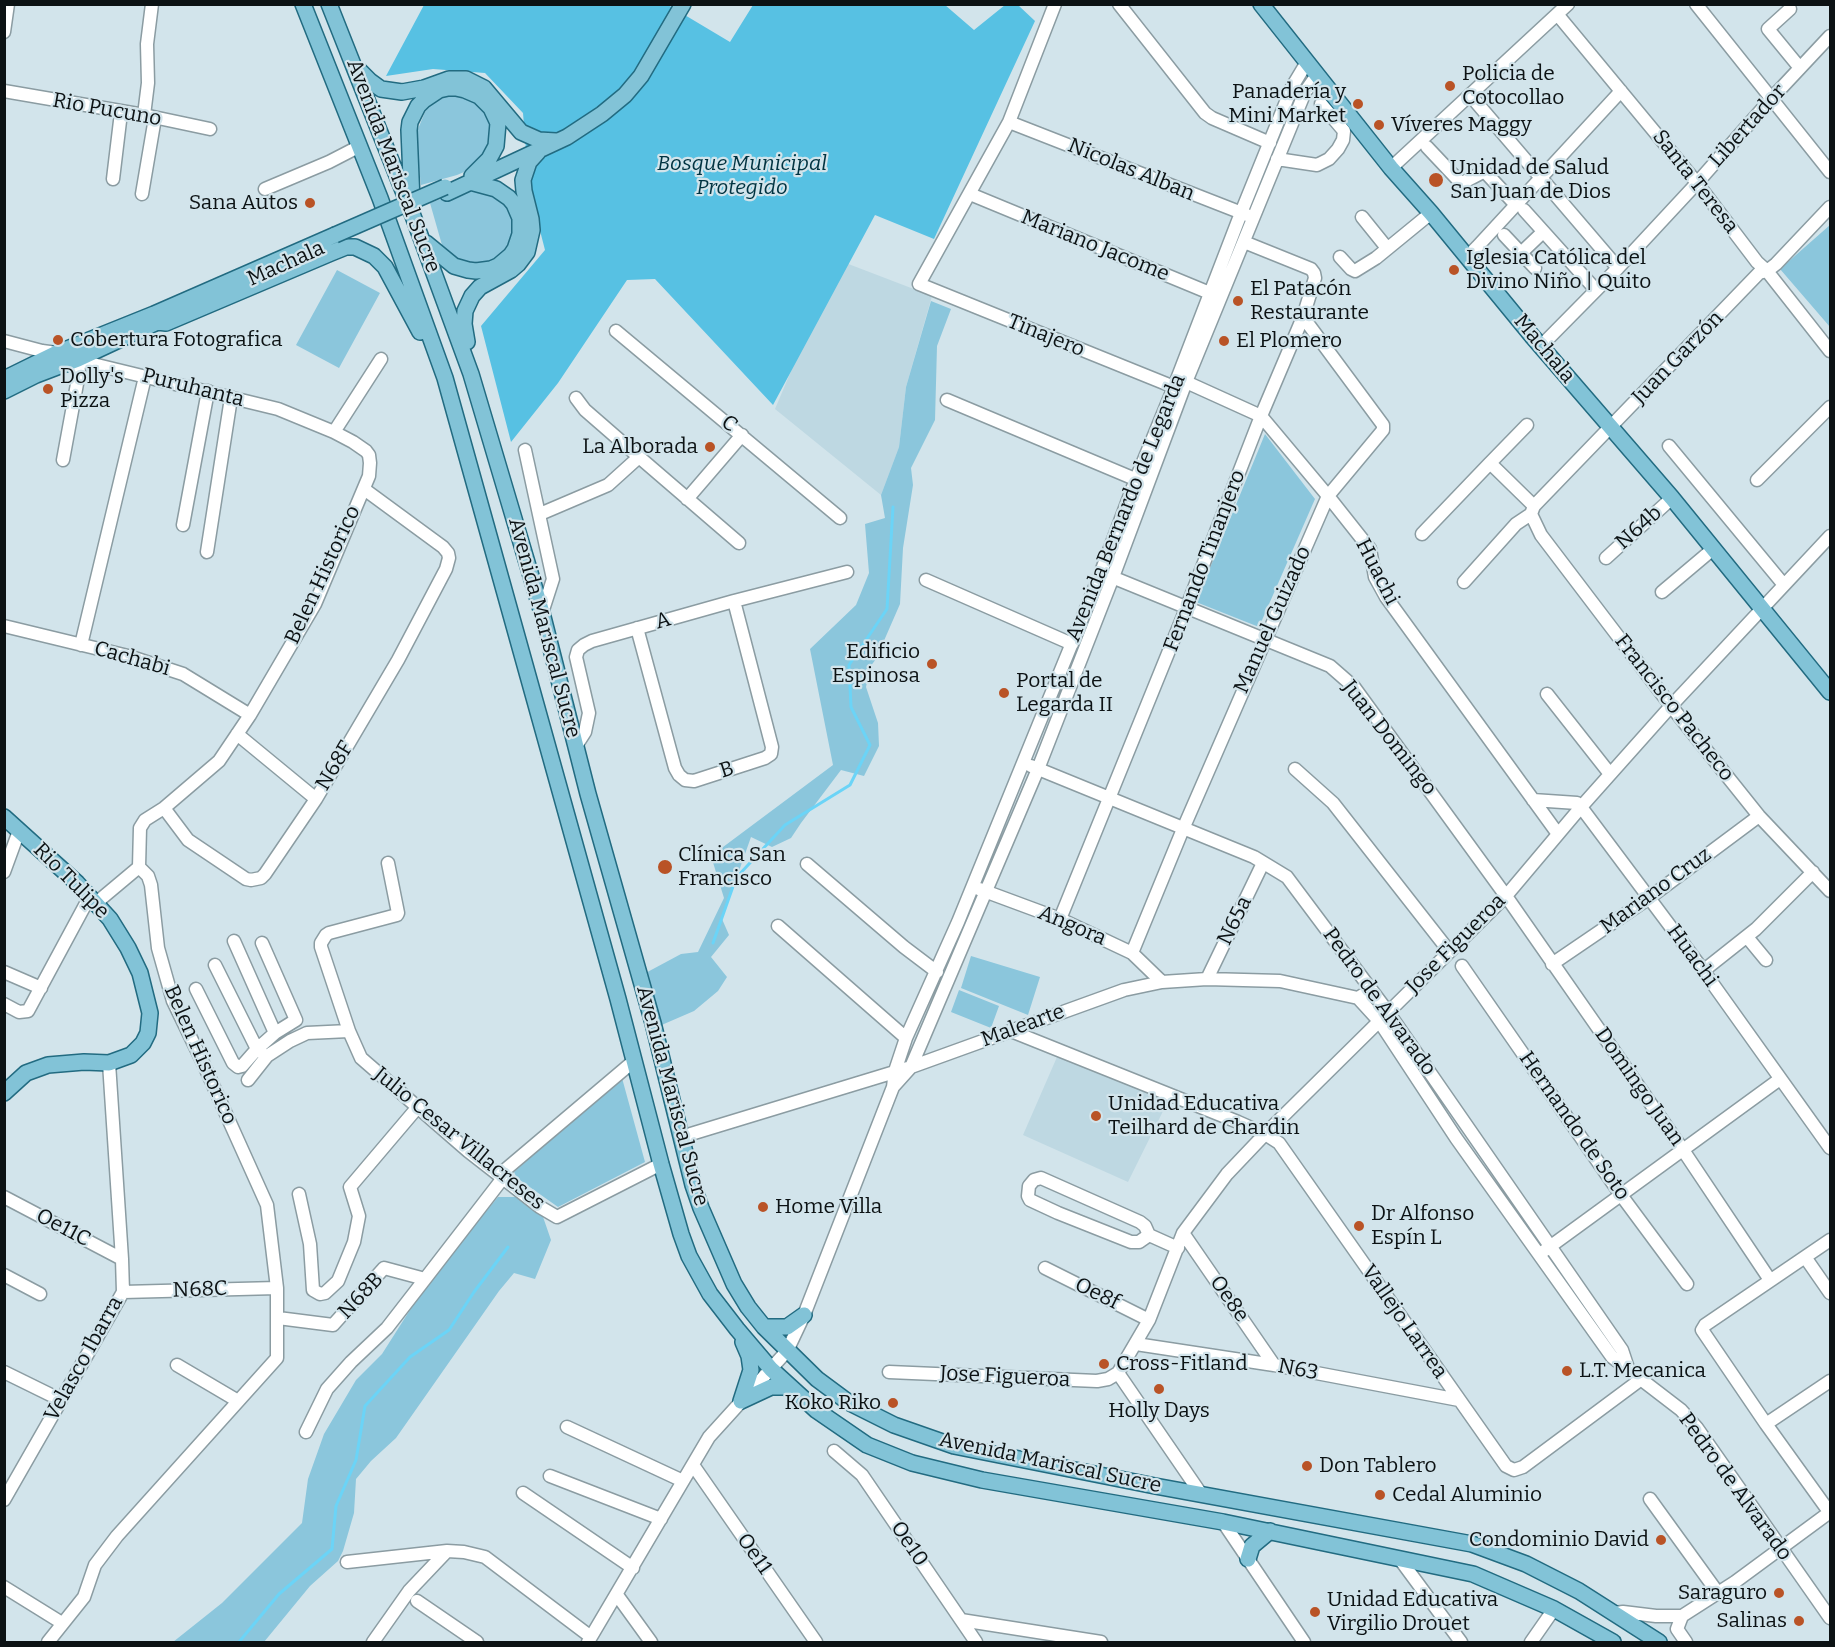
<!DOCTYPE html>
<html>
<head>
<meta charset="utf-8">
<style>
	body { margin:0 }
	#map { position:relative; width:1835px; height:1647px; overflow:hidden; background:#d2e4eb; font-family:Bitter,serif }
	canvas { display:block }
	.frame { position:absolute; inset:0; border:6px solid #0c1214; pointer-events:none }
</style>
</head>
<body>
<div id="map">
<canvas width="1835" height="1647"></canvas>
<div class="frame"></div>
</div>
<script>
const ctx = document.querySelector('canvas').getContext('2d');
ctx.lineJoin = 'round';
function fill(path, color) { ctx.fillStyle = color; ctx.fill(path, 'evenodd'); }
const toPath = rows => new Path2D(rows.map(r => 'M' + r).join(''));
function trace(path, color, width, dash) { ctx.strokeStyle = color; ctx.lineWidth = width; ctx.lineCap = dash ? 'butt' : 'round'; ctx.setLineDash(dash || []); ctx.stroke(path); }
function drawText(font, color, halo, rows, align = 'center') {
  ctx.font = font + ' Bitter,serif'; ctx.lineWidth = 4.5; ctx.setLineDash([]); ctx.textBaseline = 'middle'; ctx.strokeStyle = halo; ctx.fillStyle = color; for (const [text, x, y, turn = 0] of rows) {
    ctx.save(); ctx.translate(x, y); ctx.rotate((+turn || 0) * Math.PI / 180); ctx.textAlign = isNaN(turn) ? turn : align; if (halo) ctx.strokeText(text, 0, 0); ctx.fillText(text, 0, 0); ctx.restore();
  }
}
const built = toPath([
	[838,260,932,296,906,387,899,447,881,495,775,409],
	[1057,1057,1170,1097,1128,1182,1023,1135]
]);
const green = toPath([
	[462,95,484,106,492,123,493,135,478,166,457,175,421,185,416,144,418,129,425,112,430,105,445,96],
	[477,188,495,193,512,213,514,234,501,255,489,262,462,266,444,252,430,203,456,193],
	[1830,225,1830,327,1780,269],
	[337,270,380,293,339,368,296,345],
	[931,301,951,309,937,346,935,420,911,468,913,485,903,548,900,604,876,659,870,667,866,687,878,723,879,746,864,776,841,770,801,823,791,838,772,847,751,837,722,919,729,935,711,957,727,977,718,991,694,1011,657,1027,640,976,681,954,698,952,724,898,711,856,833,765,810,649,856,605,869,573,865,524,885,518,881,495,899,447,906,387],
	[1265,434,1315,499,1259,627,1196,602],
	[971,956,1040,977,1028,1015,961,988],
	[959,990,999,1006,991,1028,951,1012],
	[622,1078,645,1162,558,1207,517,1178,514,1172],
	[498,1197,522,1197,542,1214,551,1240,535,1279,514,1273,499,1291,396,1438,371,1461,356,1479,354,1513,343,1551,338,1561,310,1586,264,1642,173,1642,222,1603,302,1523,308,1479,324,1434,356,1380,382,1354,429,1280]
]);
const forest = toPath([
	[424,5,668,5,730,42,753,5,945,5,974,30,1005,5,1018,5,1035,21,934,239,875,215,773,405,655,279,627,280,558,383,511,442,481,326,545,250,529,188,523,113,485,73,433,69,386,76]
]);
const stream = toPath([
	[713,943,736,878,785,825,850,785,870,745,851,707,849,665,887,609,893,507],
	[239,1642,279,1594,332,1549,336,1506,356,1460,365,1406,410,1357,449,1330,474,1292,508,1247]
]);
const minor = toPath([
	[1055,4,1009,122,919,284,1174,387],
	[1119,4,1205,113,1212,118,1270,143],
	[1696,4,1830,172],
	[1790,9,1768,29,1800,68],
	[1557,14,1697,183,1757,262,1767,271,1830,351],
	[4,32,8,4],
	[4,91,144,115,210,129],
	[1470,95,1618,268],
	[144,115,148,83,147,44,152,4],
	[1009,122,1247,215],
	[1427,147,1460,182,1462,183,1483,172,1486,173,1516,205],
	[1277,159,1317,165,1329,159,1338,149,1343,140,1344,131,1321,104],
	[1391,168,1568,4],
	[113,179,120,121,123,112],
	[265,189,329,162,360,146],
	[142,194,155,118],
	[970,194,1217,296],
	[1524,210,1596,290],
	[1362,217,1387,248],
	[1504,235,1535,268],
	[1521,253,1543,232],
	[1340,257,1351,269,1355,271,1376,258,1431,213],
	[1467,257,1477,247,1621,91],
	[616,331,840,518],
	[4,341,42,351,57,353,97,365,278,409,334,432,353,442,366,451,369,455,370,463,369,476,315,604,250,715,219,761,164,808,145,820,140,828,139,867,148,876,151,885,158,948,173,1001,204,1065,267,1205,277,1288,277,1358,117,1536,95,1565,84,1597,48,1642],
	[1541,346,1618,268,1697,183,1771,99,1830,36],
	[1186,382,1261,416,1328,496,1370,549,1375,577,1386,597,1558,834],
	[947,400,1142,482],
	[334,432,381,359],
	[1669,446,1784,585],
	[525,450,553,579,542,613],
	[639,457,739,543],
	[63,460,79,373,78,359],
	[1490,463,1527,425],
	[1757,480,1830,407],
	[687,499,742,435],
	[540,514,608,485,639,457,585,410,576,398],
	[1531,514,1541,535,1671,706,1759,816,1830,891],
	[1531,514,1534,506,1759,273,1767,271,1776,264,1830,207],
	[183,525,208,391],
	[1422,534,1490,463,1534,506],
	[207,552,231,398],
	[1606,558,1672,498],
	[1107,575,1330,666,1354,687,1506,896,1683,1150,1770,1280],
	[926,580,1072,644],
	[1464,582,1516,524,1531,514],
	[1662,592,1713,549],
	[4,626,128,656,183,674,250,715],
	[637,628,675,768,679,775,685,780,694,781,765,758,771,754,772,747,734,601],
	[81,645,145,377],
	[1547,694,1610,774],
	[237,734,316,799],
	[576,746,585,732,589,713,576,657,578,650,584,645,592,641,734,601,847,572],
	[1031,766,1254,857,1287,877,1388,1012,1622,1350,1628,1368],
	[1295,769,1333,803,1449,951],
	[1533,800,1577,803,1581,807,1700,966,1830,1148],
	[164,808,188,840,246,879,251,880,261,878,265,874,316,799,398,660,446,569,449,558,448,553,443,547,364,489],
	[388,863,398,913,397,915,329,933,326,935,321,943,321,947,349,1031,361,1058,468,1151,540,1207,557,1217,661,1164],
	[807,864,904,947,937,972],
	[4,872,19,831],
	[979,889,1060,919,1132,953,1162,982],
	[96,903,139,867],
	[1060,919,1186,609,1261,416,1303,317,1315,278,1314,273,1311,269,1244,242],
	[778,926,906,1038],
	[1747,937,1766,960],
	[234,941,275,1033],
	[1132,953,1183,829,1328,496,1383,430,1383,425,1303,317],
	[1552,964,1649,898,1759,816],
	[215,965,257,1049,261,1052],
	[1462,966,1621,1195,1687,1284],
	[1703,971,1756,929,1813,872],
	[4,972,41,988],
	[1207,979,1263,863],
	[196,989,233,1063,238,1067,242,1066,257,1049,275,1033,296,1020,262,943],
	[1358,998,1379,1021,1456,1138,1612,1357,1681,1410,1697,1428,1830,1618],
	[4,1004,19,1012,28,1011,90,896],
	[1011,1031,1238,1122,1265,1134,1279,1143,1506,1466,1514,1470,1523,1467,1640,1380],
	[248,1080,267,1056,290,1041,307,1033,349,1031],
	[893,1087,911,1067,1038,769,1113,577,1186,382,1305,92,1317,75],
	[681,1137,911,1067,1124,990,1162,982,1207,979,1280,981,1358,998,1363,995],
	[499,1175,635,1060],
	[299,1194,310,1244,313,1290,320,1294,325,1293,338,1281,354,1242,359,1216,350,1187,417,1108],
	[4,1197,122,1259],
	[1183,1233,1274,1365],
	[1149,1235,1139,1242,1131,1242,1058,1213,1030,1200,1028,1196,1029,1186,1034,1180,1041,1178,1140,1222,1145,1226,1149,1235,1178,1248],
	[1830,1240,1705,1325,1702,1330,1766,1424,1830,1513],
	[1544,1251,1780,1079],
	[1805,1257,1830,1293],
	[1045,1268,1149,1320],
	[4,1275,40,1294],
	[123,1292,277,1288],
	[278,1318,333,1325,384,1268,425,1279,503,1178],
	[1136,1344,1274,1365,1459,1400],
	[177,1365,238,1401],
	[4,1372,61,1400],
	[889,1372,1097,1381,1108,1379,1118,1373,1149,1320,1183,1233,1227,1174,1265,1134,1506,896,1581,807,1671,706,1830,536],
	[1118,1373,1201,1494],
	[1766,1424,1830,1381],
	[567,1427,683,1481],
	[306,1432,327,1389,351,1362,387,1328,425,1279],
	[834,1451,862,1475,976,1642],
	[693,1465,816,1642],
	[550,1476,661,1519],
	[523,1493,633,1568],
	[1650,1499,1718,1593],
	[4,1500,123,1292,122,1259,109,1063],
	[1223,1522,1304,1642],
	[1399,1558,1461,1642],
	[347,1562,447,1551,464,1552,485,1557,591,1637],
	[4,1587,62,1623],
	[617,1595,651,1642],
	[417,1601,477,1642],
	[1614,1613,1623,1612,1656,1616,1682,1616],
	[961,1620,1101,1642],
	[373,1642,409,1591,447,1551],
	[588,1642,709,1437,787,1351,804,1315,893,1087,895,1071,906,1038,958,922,1101,572,1136,479,1174,387,1241,213,1292,87,1307,62],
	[1531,1642,1554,1609],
	[1686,1642,1677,1629,1682,1616,1735,1582,1830,1512]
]);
const major = toPath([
	[303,4,380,198,445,378,618,999,661,1164,681,1234,689,1256,710,1294,737,1329,771,1369,816,1410,867,1445,912,1463,982,1480,1223,1522,1473,1574,1554,1609,1613,1642],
	[329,4,413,216,471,374,542,613,588,794,653,1023,693,1185,701,1208,734,1284,748,1307,764,1327,817,1379,848,1402,894,1425,954,1446,1155,1486,1472,1544,1526,1564,1579,1591,1659,1642],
	[1261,4,1391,168,1431,213,1532,336,1672,498,1830,692],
	[359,70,370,81,381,89,402,92,424,88,449,79,466,79,484,88,521,132,539,140,556,141],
	[447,193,567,137,602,114,625,95,641,76,683,4],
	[412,201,409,130,410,122,418,106,424,100,439,90,448,88,456,88,465,90,479,96,491,108,498,123,496,146,489,159,472,176],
	[426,243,454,266,468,270,476,271,491,269,498,266,511,255,515,249,520,234,520,218,514,204,509,198,496,189,470,182],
	[154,314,157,322,166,323,331,253,346,247,355,247,374,256,385,267,420,332],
	[467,342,464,324,465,311,472,296,480,287,511,270,518,264,527,252,532,230,531,219,524,191,523,180,529,162,538,152],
	[4,379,57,353,154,314,335,235],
	[4,391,36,375,78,359,166,318],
	[4,817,77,883,110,919,128,948,140,973,150,1013,148,1033,143,1043,131,1055,109,1063,84,1062,48,1065,26,1073,4,1093],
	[764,1327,787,1327,804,1315],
	[741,1401,751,1370,749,1356,743,1342],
	[741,1401,771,1387,785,1387,794,1391],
	[1248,1559,1252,1546,1270,1531]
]);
const majorBridge = toPath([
	[335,235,445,187]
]);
const markers = [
	[1450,86,6,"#b95326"],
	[1358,104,6,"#b95326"],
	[1379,125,6,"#b95326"],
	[1436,180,8,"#b95326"],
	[310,203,6,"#b95326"],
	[1454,270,6,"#b95326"],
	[1238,301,6,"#b95326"],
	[58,340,6,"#b95326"],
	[1224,341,6,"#b95326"],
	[48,389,6,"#b95326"],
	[710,447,6,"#b95326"],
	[932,664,6,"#b95326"],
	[1004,693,6,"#b95326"],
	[665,867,8,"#b95326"],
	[1096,1116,6,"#b95326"],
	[763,1207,6,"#b95326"],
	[1359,1226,6,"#b95326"],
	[1104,1364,6,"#b95326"],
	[1567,1371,6,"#b95326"],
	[1159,1389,6,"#b95326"],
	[893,1403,6,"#b95326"],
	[1307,1466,6,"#b95326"],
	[1380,1495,6,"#b95326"],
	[1661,1540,6,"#b95326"],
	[1779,1593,6,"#b95326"],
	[1315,1612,6,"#b95326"],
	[1799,1621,6,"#b95326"]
];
const poiNames = [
	["Policia de",1462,74],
	["Cotocollao",1462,98],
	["Panadería y",1346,92,"right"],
	["Mini Market",1346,116,"right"],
	["Víveres Maggy",1391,125],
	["Unidad de Salud",1450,168],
	["San Juan de Dios",1450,192],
	["Sana Autos",298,203,"right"],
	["Iglesia Católica del",1466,258],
	["Divino Niño | Quito",1466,282],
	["El Patacón",1250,289],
	["Restaurante",1250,313],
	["Cobertura Fotografica",70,340],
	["El Plomero",1236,341],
	["Dolly's",60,377],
	["Pizza",60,401],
	["La Alborada",698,447,"right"],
	["Edificio",920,652,"right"],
	["Espinosa",920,676,"right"],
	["Portal de",1016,681],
	["Legarda II",1016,705],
	["Clínica San",678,855],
	["Francisco",678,879],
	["Unidad Educativa",1108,1104],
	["Teilhard de Chardin",1108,1128],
	["Home Villa",775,1207],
	["Dr Alfonso",1371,1214],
	["Espín L",1371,1238],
	["Cross-Fitland",1116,1364],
	["L.T. Mecanica",1579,1371],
	["Koko Riko",881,1403,"right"],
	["Holly Days",1159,1411,"center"],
	["Don Tablero",1319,1466],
	["Cedal Aluminio",1392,1495],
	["Condominio David",1649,1540,"right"],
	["Saraguro",1767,1593,"right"],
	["Unidad Educativa",1327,1600],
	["Virgilio Drouet",1327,1624],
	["Salinas",1787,1621,"right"]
];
const streetNames = [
	["Rio Pucuno",107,110,10],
	["Libertador",1748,126,-48],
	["Avenida Mariscal Sucre",393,166,69],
	["Nicolas Alban",1131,170,22],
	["Santa Teresa",1695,182,52],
	["Mariano Jacome",1095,246,22],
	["Machala",286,264,-24],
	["Tinajero",1046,336,22],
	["Machala",1544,349,50],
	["Juan Garzón",1678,358,-46],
	["Puruhanta",193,388,14],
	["C",729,424,39],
	["Avenida Bernardo de Legarda",1126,508,-68],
	["N64b",1639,528,-42],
	["Fernando Tinanjero",1205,561,-69],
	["Huachi",1377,572,63],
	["Belen Historico",323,575,-65],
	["Manuel Guizado",1273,620,-66],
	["A",663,621,-16],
	["Avenida Mariscal Sucre",544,628,75],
	["Cachabi",132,659,16],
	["Francisco Pacheco",1674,708,52],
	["Juan Domingo",1389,738,52],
	["N68F",335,766,-59],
	["B",727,770,-18],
	["Rio Tulipe",71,881,45],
	["Mariano Cruz",1656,891,-36],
	["N65a",1235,921,-64],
	["Angora",1072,926,23],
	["Jose Figueroa",1456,944,-45],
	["Huachi",1692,956,54],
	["Pedro de Alvarado",1379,1002,54],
	["Malearte",1023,1026,-20],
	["Belen Historico",200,1055,66],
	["Domingo Juan",1639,1087,55],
	["Avenida Mariscal Sucre",672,1096,75],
	["Hernando de Soto",1574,1126,55],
	["Julio Cesar Villacreses",459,1139,39],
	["Oe11C",63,1228,28],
	["N68C",200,1290,-2],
	["Oe8f",1097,1294,26],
	["N68B",361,1296,-47],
	["Oe8e",1229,1299,55],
	["Vallejo Larrea",1404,1322,55],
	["Velasco Ibarra",84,1359,-61],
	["N63",1298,1370,11],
	["Jose Figueroa",1005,1377,3],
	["Avenida Mariscal Sucre",1050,1463,12],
	["Pedro de Alvarado",1735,1487,54],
	["Oe10",909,1544,56],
	["Oe11",754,1554,55]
];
const parkNames = [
	["Bosque Municipal",742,164],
	["Protegido",742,188]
];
fill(built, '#bed8e2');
fill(green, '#8bc6dc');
fill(forest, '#57c1e3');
trace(stream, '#6bd4f7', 3);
trace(minor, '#8b9ca2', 15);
trace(major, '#226b81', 18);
trace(minor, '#fff', 12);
trace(major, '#82c3d7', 15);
trace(majorBridge, '#226b81', 18, []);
trace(majorBridge, '#82c3d7', 15);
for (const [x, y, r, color] of markers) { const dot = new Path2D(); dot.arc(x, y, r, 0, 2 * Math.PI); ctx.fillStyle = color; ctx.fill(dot); trace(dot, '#d2e4eb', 2); }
drawText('21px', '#0c1214', '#d2e4eb', poiNames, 'left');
drawText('21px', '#0c1214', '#d2e4eb', streetNames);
drawText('italic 21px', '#003341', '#d2e4eb', parkNames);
</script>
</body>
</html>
